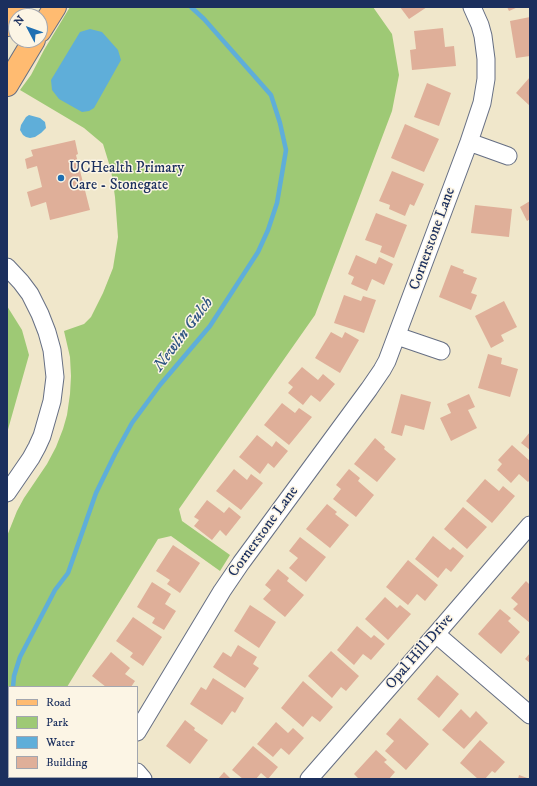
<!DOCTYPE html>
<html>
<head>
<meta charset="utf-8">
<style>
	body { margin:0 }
	#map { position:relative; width:537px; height:786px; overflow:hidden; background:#f0e7cb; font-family:"IM FELL DW Pica",serif }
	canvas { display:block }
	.frame { position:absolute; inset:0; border:8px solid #1b2f5e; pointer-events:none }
	.legend { position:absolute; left:8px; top:686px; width:130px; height:92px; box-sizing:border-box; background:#fcf5e5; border:1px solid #a2a6af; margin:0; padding:5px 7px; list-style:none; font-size:12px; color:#1b2f5e }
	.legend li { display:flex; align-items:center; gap:8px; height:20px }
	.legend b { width:20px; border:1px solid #a2a6af }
	.north { position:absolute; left:8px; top:8px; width:40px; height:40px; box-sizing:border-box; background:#fcf5e5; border:1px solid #a2a6af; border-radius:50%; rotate:311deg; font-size:11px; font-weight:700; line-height:16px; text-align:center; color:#1b2f5e }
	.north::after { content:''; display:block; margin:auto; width:14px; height:18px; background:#1f6fb2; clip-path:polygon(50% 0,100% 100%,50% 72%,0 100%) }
</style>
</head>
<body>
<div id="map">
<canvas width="537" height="786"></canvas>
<div class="frame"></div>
<ul class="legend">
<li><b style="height:5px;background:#ffbb71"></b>Road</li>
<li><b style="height:11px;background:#9ec975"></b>Park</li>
<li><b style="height:11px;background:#5faed9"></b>Water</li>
<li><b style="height:11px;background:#dfaf99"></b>Building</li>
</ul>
<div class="north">N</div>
</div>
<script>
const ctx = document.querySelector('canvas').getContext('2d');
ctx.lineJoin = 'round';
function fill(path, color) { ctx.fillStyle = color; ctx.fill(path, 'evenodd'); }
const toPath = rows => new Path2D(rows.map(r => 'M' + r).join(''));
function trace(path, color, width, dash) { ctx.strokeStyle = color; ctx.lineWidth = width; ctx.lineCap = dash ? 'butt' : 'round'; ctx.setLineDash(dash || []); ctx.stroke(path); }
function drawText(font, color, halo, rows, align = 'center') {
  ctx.font = font + ' "IM FELL DW Pica",serif'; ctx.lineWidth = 3; ctx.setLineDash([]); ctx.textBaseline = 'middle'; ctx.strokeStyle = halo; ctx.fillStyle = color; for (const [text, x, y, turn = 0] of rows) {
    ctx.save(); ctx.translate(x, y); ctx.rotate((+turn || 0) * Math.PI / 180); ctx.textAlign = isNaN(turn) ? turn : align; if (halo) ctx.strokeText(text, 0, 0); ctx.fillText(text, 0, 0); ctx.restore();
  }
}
const green = toPath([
	[70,7,373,7,392,34,399,75,392,111,315,315,179,509,182,521,230,555,220,571,171,536,158,539,67,687,9,687,9,777,43,777,43,779,7,779,7,536,17,511,24,498,47,464,56,447,63,429,67,415,70,394,71,376,70,357,64,331,84,324,91,317,103,293,113,268,118,237,115,197,111,170,103,144,84,128,20,90,31,75,44,50],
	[7,306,22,330,29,355,7,433]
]);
const water = toPath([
	[90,29,102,32,118,50,121,60,107,85,94,108,89,111,82,112,59,99,52,90,51,80,80,32],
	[29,115,40,118,45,122,46,128,41,133,35,137,30,138,26,137,23,135,20,130,21,125,26,117]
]);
const stream = toPath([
	[13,687,14,676,20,657,55,590,68,573,96,493,115,454,132,423,160,385,210,326,258,252,268,230,277,203,286,150,280,123,271,95,204,19,191,7],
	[7,724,9,711]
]);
const building = toPath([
	[400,7,427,7,409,19],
	[507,7,518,7,509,11],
	[530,17,530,56,516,58,510,21],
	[443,28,445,47,454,46,456,66,412,70,410,50,416,49,414,31],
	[530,77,530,106,516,93],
	[427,83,451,93,439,126,414,117],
	[405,124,439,139,424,172,391,158],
	[75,140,78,154,76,155,90,210,50,220,46,202,31,207,27,192,42,187,37,166,27,169,25,159,33,156,31,150],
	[392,171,424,184,414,206,410,204,405,216,389,209,390,205,379,201],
	[530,201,530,219,527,221,520,207],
	[475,205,512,209,509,237,471,233],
	[376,213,407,225,394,258,380,252,382,246,365,240],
	[356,255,376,264,379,257,393,264,384,285,372,279,367,291,351,284,354,277,348,274],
	[451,265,464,270,463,273,477,278,471,293,477,295,471,310,439,297],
	[344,295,361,301,363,296,376,300,364,333,334,323],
	[504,301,517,327,501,335,504,341,491,348,475,316],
	[331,332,342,338,345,332,359,340,340,373,315,358],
	[488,354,502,358,501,364,518,369,510,397,478,388],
	[302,367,318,380,323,374,335,384,320,402,311,395,303,405,288,393,293,387,288,383],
	[401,394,431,402,424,430,405,425,402,436,391,433],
	[469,394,475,407,468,410,477,428,451,441,440,418,451,413,447,404],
	[282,403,295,413,299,408,312,417,289,445,264,425],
	[530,432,530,450,521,443],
	[257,435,272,447,276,441,288,451,274,468,268,463,260,474,239,457],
	[375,438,385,447,384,449,396,459,377,482,354,464],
	[512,445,530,461,530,480,528,482,519,474,511,483,497,470,502,464,498,460],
	[234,469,247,480,251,474,263,483,241,510,216,491],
	[349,469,360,478,358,481,374,495,356,517,333,499,341,489,336,485],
	[485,479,499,491,503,486,515,496,492,523,466,501],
	[207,500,224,513,229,507,241,517,226,536,220,530,212,540,194,526,199,520,194,517],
	[327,504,337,512,335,514,349,525,330,548,306,529],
	[463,507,487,527,467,549,444,529],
	[433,536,450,550,453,547,464,556,451,572,446,568,438,578,415,559],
	[300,537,326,557,306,582,289,568,298,558,289,551],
	[173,545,200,563,180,593,167,584,170,580,156,571],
	[408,560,438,585,425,601,417,594,408,605,386,587],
	[278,569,289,578,287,581,304,595,285,617,263,599,271,590,265,585],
	[526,581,530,585,530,623,513,609,518,604,511,598],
	[152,582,171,594,165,604,176,611,164,630,152,623,155,618,137,607],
	[385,597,397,608,400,605,411,614,388,640,365,619],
	[250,605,276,622,259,648,234,631],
	[500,609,511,618,508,621,520,632,501,654,478,634],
	[133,617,162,637,143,666,130,657,133,653,116,641],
	[357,626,371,638,374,635,385,644,371,660,363,654,354,665,337,650],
	[238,645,257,657,253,664,259,668,245,688,213,667,223,652,231,657],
	[331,651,359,676,346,691,341,687,332,698,308,676],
	[111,652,130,668,125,674,135,681,131,687,106,687,92,676],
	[530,653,530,663,525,659],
	[437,675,459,694,439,718,417,699],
	[213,678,244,698,235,713,232,711,222,725,190,704,201,687,206,690],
	[303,681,333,707,320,722,312,716,303,727,281,708],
	[461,709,470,718,476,711,488,723,464,749,442,730],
	[400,718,429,744,406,770,385,751,394,741,386,734],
	[185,720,195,728,194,730,208,740,190,764,166,746],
	[276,722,288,733,293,728,304,738,289,755,281,748,273,757,257,744],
	[480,740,505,762,495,773,492,771,485,779,478,779,460,763],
	[253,746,278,767,268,779,261,773,256,779,243,779,232,770],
	[376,750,387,760,384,762,395,772,389,779,359,779,354,774],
	[224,772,231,779,218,779],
	[519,775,530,779,518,779]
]);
const minor = toPath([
	[469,142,508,156],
	[7,267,21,282,30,294,40,314,47,332,52,350,55,377,52,401,42,436,37,447,31,458,7,493],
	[397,336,441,351],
	[436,634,530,715],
	[137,732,222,591,241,563,369,389,382,370,387,361,469,142,482,103,486,79,486,59,483,36,480,25,472,7],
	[137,772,143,779],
	[309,779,436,634,530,525]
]);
const primary = toPath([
	[7,25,18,7],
	[40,31,55,7],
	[7,85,34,40]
]);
const markers = [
	[61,178,4,"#1f6fb2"]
];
const poiNames = [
	["UCHealth Primary",69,169],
	["Care - Stonegate",69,186]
];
const streetNames = [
	["Cornerstone Lane",433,239,-70],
	["Cornerstone Lane",264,532,-54],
	["Opal Hill Drive",420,652,-49]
];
const waterNames = [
	["Newlin Gulch",184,335,-53]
];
fill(green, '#9ec975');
fill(water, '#5faed9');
trace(stream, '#5faed9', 4.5);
fill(building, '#dfaf99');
trace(minor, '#666f84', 19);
trace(primary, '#666f84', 24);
trace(minor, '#fff', 17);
trace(primary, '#ffbb71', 22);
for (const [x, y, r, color] of markers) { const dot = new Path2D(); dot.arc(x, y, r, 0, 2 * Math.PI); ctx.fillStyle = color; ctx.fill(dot); trace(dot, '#fcf5e5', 1.5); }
drawText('15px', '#1b2f5e', '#fcf5e5', poiNames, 'left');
drawText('15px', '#1b2f5e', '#fcf5e5', streetNames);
drawText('italic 16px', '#2f5583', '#fcf5e5', waterNames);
</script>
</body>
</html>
